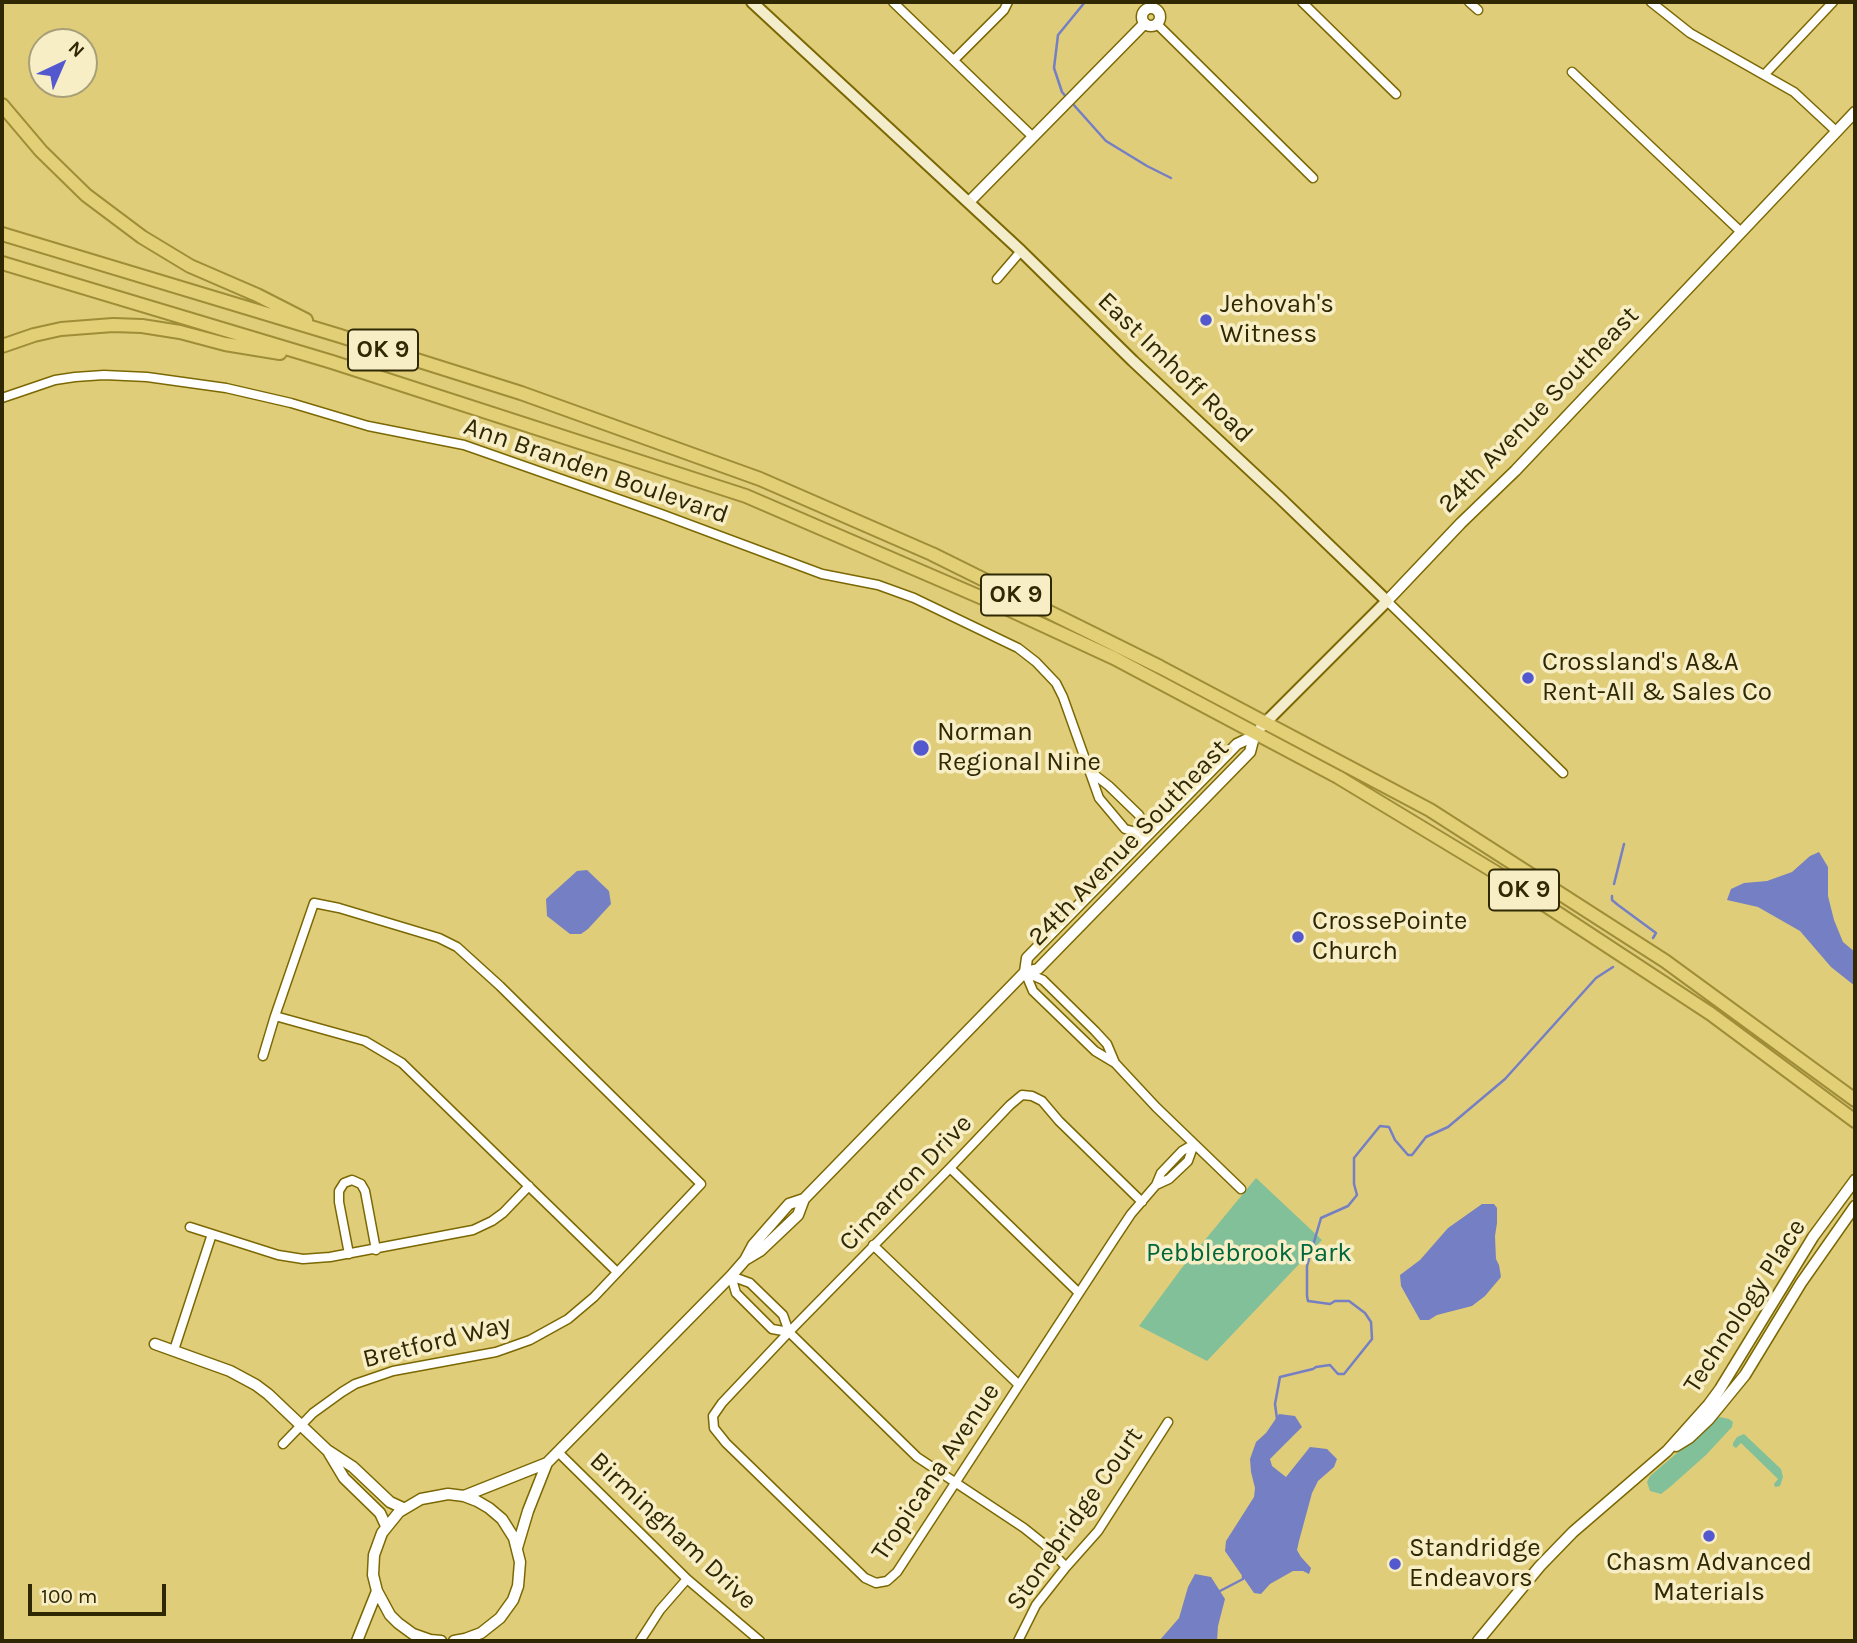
<!DOCTYPE html>
<html>
<head>
<meta charset="utf-8">
<style>
	body { margin:0 }
	#map { position:relative; width:1857px; height:1643px; overflow:hidden; background:#e0cd7a; font-family:Karla,sans-serif }
	canvas { display:block }
	.frame { position:absolute; inset:0; border:4px solid #2f2803; pointer-events:none }
	.north { position:absolute; left:28px; top:28px; width:70px; height:70px; box-sizing:border-box; background:#f7eec6; border:2px solid #a79f78; border-radius:50%; rotate:44deg; font-size:19px; font-weight:700; line-height:28px; text-align:center; color:#2f2803 }
	.north::after { content:''; display:block; margin:auto; width:24px; height:32px; background:#5458cf; clip-path:polygon(50% 0,100% 100%,50% 72%,0 100%) }
	.scale { position:absolute; left:28px; top:1584px; width:138px; height:32px; box-sizing:border-box; border:4px solid #2f2803; border-top:0; padding-left:9px; font-size:21px; line-height:24px; white-space:nowrap; color:#2f2803; -webkit-text-stroke:5px #f7eec6; paint-order:stroke }
</style>
</head>
<body>
<div id="map">
<canvas width="1857" height="1643"></canvas>
<div class="frame"></div>
<div class="north">N</div>
<div class="scale">100 m</div>
</div>
<script>
const ctx = document.querySelector('canvas').getContext('2d');
ctx.lineJoin = 'round';
function fill(path, color) { ctx.fillStyle = color; ctx.fill(path, 'evenodd'); }
const toPath = rows => new Path2D(rows.map(r => 'M' + r).join(''));
function trace(path, color, width, dash) { ctx.strokeStyle = color; ctx.lineWidth = width; ctx.lineCap = dash ? 'butt' : 'round'; ctx.setLineDash(dash || []); ctx.stroke(path); }
function drawText(font, color, halo, rows, align = 'center') {
  ctx.font = font + ' Karla,sans-serif'; ctx.lineWidth = 7; ctx.setLineDash([]); ctx.textBaseline = 'middle'; ctx.strokeStyle = halo; ctx.fillStyle = color; for (const [text, x, y, turn = 0] of rows) {
    ctx.save(); ctx.translate(x, y); ctx.rotate((+turn || 0) * Math.PI / 180); ctx.textAlign = isNaN(turn) ? turn : align; if (halo) ctx.strokeText(text, 0, 0); ctx.fillText(text, 0, 0); ctx.restore();
  }
}
const green = toPath([
	[1256,1178,1322,1240,1207,1361,1139,1326,1181,1269],
	[1720,1417,1729,1419,1733,1422,1732,1427,1706,1455,1670,1487,1661,1494,1650,1491,1647,1482,1650,1476,1697,1436,1714,1419],
	[1744,1434,1781,1469,1783,1477,1780,1486,1775,1487,1774,1484,1778,1479,1741,1443,1736,1448,1733,1446,1733,1443,1737,1437]
]);
const water = toPath([
	[1819,852,1828,867,1828,896,1834,920,1843,942,1855,952,1855,986,1831,967,1800,931,1758,907,1727,900,1731,889,1744,883,1767,881,1792,872,1810,856],
	[587,870,609,891,611,904,588,929,581,934,570,934,547,916,546,899,577,871],
	[1482,1204,1494,1204,1497,1208,1497,1223,1495,1236,1496,1259,1499,1265,1501,1277,1485,1296,1472,1306,1437,1315,1429,1320,1420,1320,1401,1286,1400,1275,1420,1260,1448,1228],
	[1279,1414,1295,1416,1302,1427,1270,1459,1272,1466,1286,1477,1310,1447,1327,1449,1337,1459,1334,1467,1318,1481,1312,1493,1299,1541,1297,1550,1301,1557,1311,1568,1309,1574,1303,1571,1293,1571,1270,1584,1261,1594,1254,1593,1225,1551,1226,1541,1254,1497,1255,1488,1251,1472,1250,1459,1256,1442,1266,1433],
	[1195,1574,1211,1577,1225,1599,1218,1626,1217,1641,1159,1641,1179,1618,1188,1587]
]);
const stream = toPath([
	[1067,98,1062,92,1054,68,1058,35,1085,2],
	[1072,103,1106,141,1147,166,1171,178],
	[1614,884,1624,844],
	[1612,896,1612,900,1618,905,1656,933,1653,938],
	[1277,1419,1275,1404,1280,1377,1313,1369,1316,1367,1330,1365,1338,1374,1344,1374,1372,1339,1371,1322,1365,1313,1349,1301,1335,1301,1330,1304,1308,1301,1307,1296,1307,1266,1321,1218,1348,1206,1357,1195,1354,1184,1354,1158,1380,1126,1389,1127,1395,1140,1408,1155,1412,1155,1426,1137,1448,1127,1505,1079,1596,978,1613,967],
	[1218,1592,1243,1579,1243,1576]
]);
const minor = toPath([
	[893,2,1033,137],
	[1302,2,1396,94],
	[1469,2,1478,10],
	[1651,2,1690,33,1794,92,1837,132],
	[1157,24,1313,178],
	[954,60,1004,10,1008,2],
	[1572,72,1741,232],
	[1765,74,1833,2],
	[997,279,1021,251],
	[2,398,55,380,75,377,104,375,147,377,226,388,291,403,368,426,464,445,661,514,822,574,878,585,914,598,1018,648,1036,662,1056,683,1063,697,1099,798,1125,829,1147,835],
	[1387,601,1563,773],
	[1091,772,1109,786,1139,815,1147,835],
	[1025,972,1043,980,1095,1031,1107,1044,1115,1063,1095,1051,1033,991,1025,972],
	[263,1056,275,1016],
	[1115,1063,1156,1107,1241,1189],
	[1194,1144,1188,1161,1169,1179,1156,1185,1161,1173,1182,1151,1194,1144],
	[950,1168,1079,1293],
	[1142,1202,1059,1121,1042,1101,1032,1096,1022,1095,1010,1105,950,1168,789,1332,722,1403,713,1416,714,1428,726,1443,865,1578,876,1583,887,1581,897,1572,1115,1238,1131,1214,1156,1185],
	[190,1227,278,1255,303,1259,330,1257,473,1230,492,1221,503,1213,529,1186],
	[873,1245,1019,1385],
	[349,1254,339,1202,339,1191,344,1183,352,1180,361,1184,365,1191,376,1250],
	[731,1276,750,1283,783,1315,789,1332,917,1457,1024,1528,1044,1544,1066,1567],
	[731,1276,736,1293,772,1329,789,1332],
	[174,1350,212,1234],
	[283,1444,313,1413,342,1392,355,1384,393,1371,496,1352,530,1340,568,1319,594,1297,701,1184,500,986,457,947,439,938,339,908,314,903,275,1016,365,1041,402,1063,617,1272],
	[558,1452,687,1579,760,1641],
	[640,1641,660,1610,687,1579],
	[1018,1641,1036,1605,1066,1567,1098,1531,1168,1422]
]);
const tertiary = toPath([
	'1142 17a9 9 0 1 1 18 0a9 9 0 1 1-18 0Z',
	[969,202,1144,24],
	[1387,601,1461,523,1515,471,1855,112],
	[1025,972,1027,958,1237,744,1254,736],
	[745,1260,760,1251,798,1215,804,1199,1025,972,1038,969,1250,752,1255,733],
	[155,1344,230,1371,256,1385,268,1394,327,1450,353,1467,390,1502,403,1508],
	[1676,1446,1689,1438,1709,1419,1745,1375,1801,1283,1855,1206],
	[329,1453,344,1478,380,1513,386,1526],
	[464,1496,547,1463],
	[517,1548,528,1511,547,1463,731,1276,745,1260,753,1245,789,1204,804,1199],
	[357,1641,377,1591],
	[441,1641,430,1640,413,1634,398,1623,390,1615,377,1591,373,1575,374,1555,382,1533,399,1512,421,1499,448,1494,464,1496,477,1501,489,1508,502,1519,514,1538,520,1562,518,1586,513,1600,500,1618,481,1633,465,1639,454,1641],
	[1478,1641,1540,1566,1573,1532,1667,1451,1709,1404,1720,1389,1813,1237,1855,1180]
]);
const secondary = toPath([
	[752,2,1021,251,1133,361,1280,498,1387,601,1261,727]
]);
const trunk = toPath([
	[2,105,41,151,86,195,142,237,190,266,257,295,306,320],
	[2,234,337,335,521,393,760,479,932,554,1160,667,1430,810,1665,961,1855,1100],
	[2,263,332,362,746,496,1008,609,1114,658,1338,777,1495,872,1711,1014,1855,1121],
	[2,346,34,335,61,329,113,325,142,326,180,332,225,344,280,353]
]);
const markers = [
	[1206,320,7,"#5458cf"],
	[1528,678,7,"#5458cf"],
	[921,748,9,"#5458cf"],
	[1298,937,7,"#5458cf"],
	[1709,1536,7,"#5458cf"],
	[1395,1564,7,"#5458cf"]
];
const shields = [
	[383,350,70],
	[1016,595,70],
	[1524,890,70]
];
const shieldNames = [
	["OK 9",383,350],
	["OK 9",1016,595],
	["OK 9",1524,890]
];
const poiNames = [
	["Jehovah's",1220,305],
	["Witness",1220,335],
	["Crossland's A&A",1542,663],
	["Rent-All & Sales Co",1542,693],
	["Norman",937,733],
	["Regional Nine",937,763],
	["CrossePointe",1312,922],
	["Church",1312,952],
	["Standridge",1409,1549],
	["Endeavors",1409,1579],
	["Chasm Advanced",1709,1563,"center"],
	["Materials",1709,1593,"center"]
];
const streetNames = [
	["East Imhoff Road",1175,368,44],
	["24th Avenue Southeast",1539,410,-46],
	["Ann Branden Boulevard",596,471,19],
	["24th Avenue Southeast",1129,843,-46],
	["Cimarron Drive",906,1183,-46],
	["Technology Place",1745,1306,-57],
	["Bretford Way",437,1342,-14],
	["Tropicana Avenue",936,1472,-56],
	["Stonebridge Court",1075,1519,-55],
	["Birmingham Drive",673,1531,43]
];
const parkNames = [
	["Pebblebrook Park",1249,1254]
];
fill(green, '#82c09a');
fill(water, '#757fc3');
trace(stream, '#757fc3', 2.5);
trace(minor, '#7b6803', 11);
trace(tertiary, '#7b6803', 13);
trace(secondary, '#7b6803', 14);
trace(trunk, '#9f8d38', 16);
trace(minor, '#fff', 8);
trace(tertiary, '#fff', 10);
trace(secondary, '#f4edcc', 10);
trace(trunk, '#e2cf76', 12);
for (const [x, y, r, color] of markers) { const dot = new Path2D(); dot.arc(x, y, r, 0, 2 * Math.PI); ctx.fillStyle = color; ctx.fill(dot); trace(dot, '#f7eec6', 2.5); }
for (const [x, y, w] of shields) { const box = new Path2D(); box.roundRect(x - w / 2, y - 20.5, w, 41, 5); ctx.fillStyle = '#f7eec6'; ctx.fill(box); trace(box, '#2f2803', 2); }
drawText('bold 24px', '#2f2803', null, shieldNames);
drawText('26px', '#2f2803', '#f7eec6', poiNames, 'left');
drawText('26px', '#2f2803', '#f7eec6', streetNames);
drawText('26px', '#00663c', '#f7eec6', parkNames);
</script>
</body>
</html>
